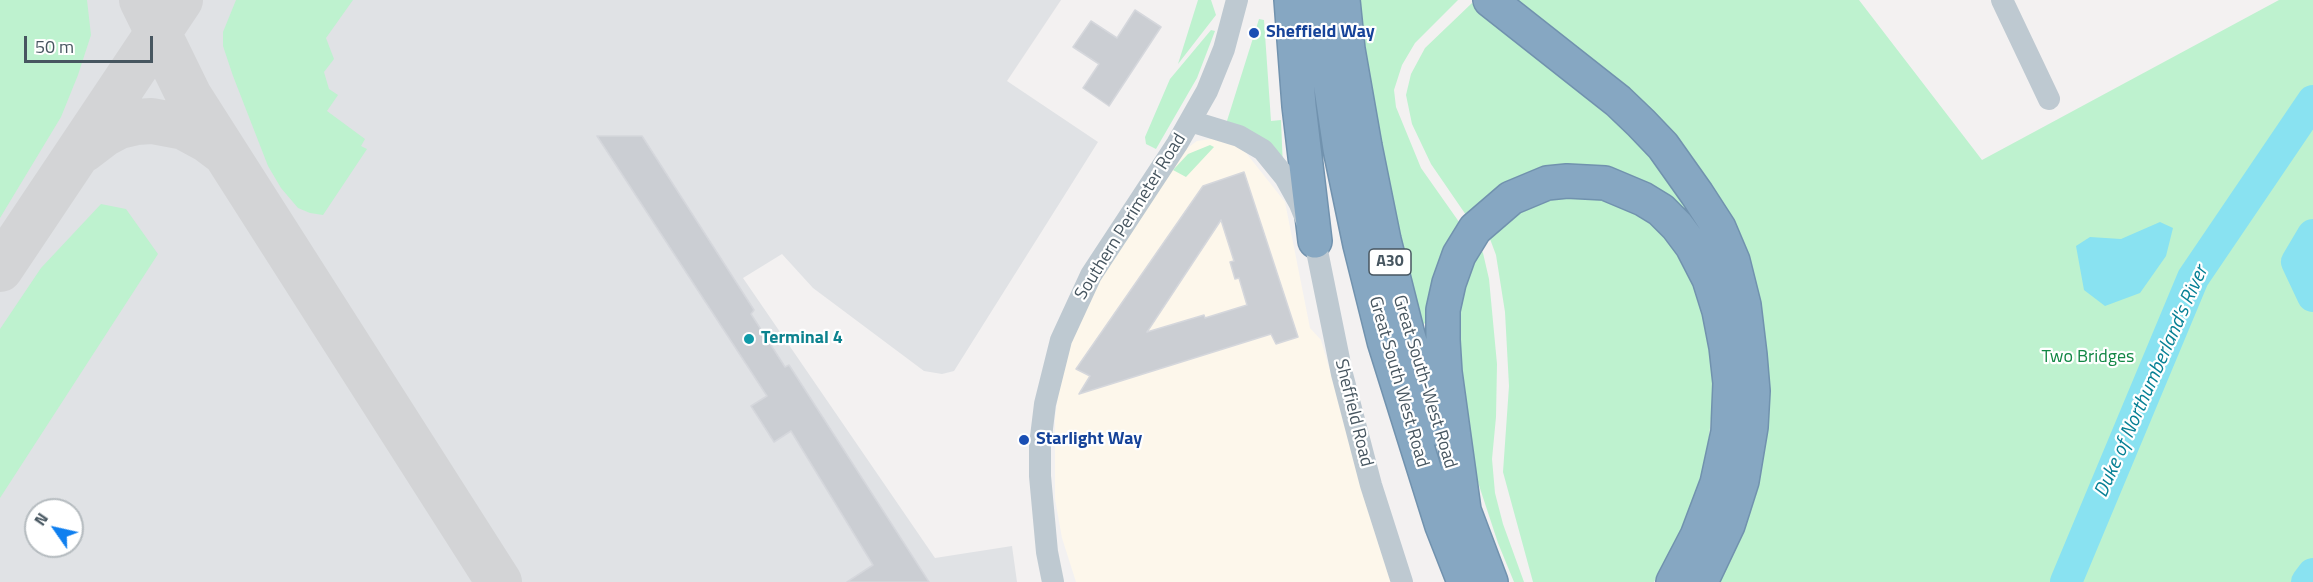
<!DOCTYPE html>
<html>
<head>
<meta charset="utf-8">
<style>
	body { margin:0 }
	#map { position:relative; width:2313px; height:582px; overflow:hidden; background:#f3f1f1; font-family:"Titillium Web",sans-serif }
	canvas { display:block }
	.north { position:absolute; left:24px; top:498px; width:60px; height:60px; box-sizing:border-box; background:#fff; border:2px solid #b5bbbf; border-radius:50%; rotate:304deg; font-size:16px; font-weight:700; line-height:24px; text-align:center; color:#475660 }
	.north::after { content:''; display:block; margin:auto; width:21px; height:27px; background:#0f7fef; clip-path:polygon(50% 0,100% 100%,50% 72%,0 100%) }
	.scale { position:absolute; left:24px; top:36px; width:129px; height:27px; box-sizing:border-box; border:3px solid #475660; border-top:0; padding-left:8px; font-size:18px; line-height:21px; white-space:nowrap; color:#475660; -webkit-text-stroke:4px #fff; paint-order:stroke }
</style>
</head>
<body>
<div id="map">
<canvas width="2313" height="582"></canvas>
<div class="north">N</div>
<div class="scale">50 m</div>
</div>
<script>
const ctx = document.querySelector('canvas').getContext('2d');
ctx.lineJoin = 'round';
function fill(path, color) { ctx.fillStyle = color; ctx.fill(path, 'evenodd'); }
const toPath = rows => new Path2D(rows.map(r => 'M' + r).join(''));
function trace(path, color, width, dash) { ctx.strokeStyle = color; ctx.lineWidth = width; ctx.lineCap = dash ? 'butt' : 'round'; ctx.setLineDash(dash || []); ctx.stroke(path); }
function drawText(font, color, halo, rows, align = 'center') {
  ctx.font = font + ' "Titillium Web",sans-serif'; ctx.lineWidth = 4.5; ctx.setLineDash([]); ctx.textBaseline = 'middle'; ctx.strokeStyle = halo; ctx.fillStyle = color; for (const [text, x, y, turn = 0] of rows) {
    ctx.save(); ctx.translate(x, y); ctx.rotate((+turn || 0) * Math.PI / 180); ctx.textAlign = isNaN(turn) ? turn : align; if (halo) ctx.strokeText(text, 0, 0); ctx.fillText(text, 0, 0); ctx.restore();
  }
}
const commercial = toPath([
	[1218,138,1243,149,1285,202,1310,328,1321,340,1392,582,1076,582,1062,538,1055,499,1055,418,1060,382,1074,333,1096,284,1182,152,1197,141]
]);
const airport = toPath([
	[0,0,1061,0,1007,81,1098,142,954,371,942,374,924,371,813,288,782,254,743,278,935,558,1012,546,1017,582,0,582],
	[36,510,72,510,72,546,36,546]
]);
const green = toPath([
	[0,0,87,0,91,35,78,75,61,117,0,218],
	[236,0,353,0,326,38,334,59,324,72,329,89,338,95,327,111,365,139,361,146,367,149,323,215,310,213,298,208,281,188,268,166,233,76,223,46,223,32],
	[1198,0,1211,0,1216,15,1178,64],
	[1349,0,1458,0,1415,43,1402,65,1394,90,1396,107,1421,168,1464,229,1427,322,1420,326,1415,324],
	[1497,0,1859,0,1982,160,2279,0,2313,0,2313,259,2308,267,2313,276,2313,582,1706,582,1723,228],
	[1472,3,1637,140,1659,166,1675,189,1709,255,1605,176,1470,218,1466,215,1431,164,1412,124,1406,95,1411,74,1425,48],
	[1259,19,1264,20,1271,121,1281,120,1283,168,1226,124],
	[1211,30,1215,31,1197,78,1156,149,1146,144,1145,137,1170,79],
	[1210,145,1214,147,1186,177,1173,170,1188,154],
	[1576,192,1631,206,1667,235,1693,278,1709,336,1712,368,1713,399,1707,456,1698,492,1684,526,1654,582,1533,582,1503,472,1509,386,1505,312,1496,255,1490,239,1484,232,1521,204],
	[101,204,126,209,158,254,0,498,0,329,41,268],
	[1476,240,1483,253,1489,279,1497,364,1496,417,1492,459,1495,493,1503,524,1524,582,1514,582,1498,543,1470,458,1446,346]
]);
const water = toPath([
	[2160,222,2173,228,2166,256,2140,293,2105,306,2084,290,2076,246,2090,237,2121,239]
]);
const river = toPath([
	[2313,235,2297,262,2313,296],
	[2066,582,2193,278,2313,101],
	[2307,582,2313,574]
]);
const taxiway = toPath([
	[142,0,189,96,499,582],
	[83,150,104,134,119,126,136,122,152,121,184,127,208,140,224,152],
	[0,269,180,0]
]);
const building = toPath([
	[1135,10,1161,27,1109,106,1083,88,1099,64,1073,47,1091,21,1117,38,1135,10],
	[597,136,642,136,754,310,751,314,785,367,789,365,929,582,847,582,873,565,791,431,774,442,751,406,767,396,597,136],
	[1244,172,1298,337,1276,344,1271,334,1079,394,1090,376,1076,369,1203,186,1244,172],
	[1221,220,1234,261,1230,262,1235,279,1239,278,1247,305,1205,318,1204,315,1147,332,1221,220]
]);
const minor = toPath([
	[2002,0,2049,99],
	[1190,121,1239,136,1263,150,1285,177,1300,204,1315,241,1342,374,1371,485,1402,582],
	[1053,582,1047,552,1040,476,1040,445,1045,404,1061,340,1091,275,1177,144,1207,91,1224,49,1237,0]
]);
const highway = toPath([
	[1291,0,1299,106,1315,241],
	[1318,0,1340,149,1360,245,1384,341,1442,526,1464,582],
	[1343,0,1348,49,1365,146,1384,240,1408,335,1436,428],
	[1490,0,1618,101,1641,123,1663,146,1697,194,1719,228,1733,261,1744,305,1750,355,1753,391,1751,427,1742,481,1728,525,1701,582],
	[1459,497,1491,582],
	[1465,517,1445,372,1443,340,1443,310,1449,283,1459,255,1475,229,1511,198,1547,183,1567,181,1605,183,1643,199,1661,210,1677,226,1692,246,1709,279,1719,311,1726,347,1730,383,1728,432,1717,483,1697,536,1673,582]
]);
const markers = [
	[1254,33,6,"#1a4fb4"],
	[749,339,6,"#0f9aa8"],
	[1024,440,6,"#1a4fb4"]
];
const shields = [
	[1390,262,42]
];
const shieldNames = [
	["A30",1390,262]
];
const transitNames = [
	["Sheffield Way",1266,33],
	["Starlight Way",1036,440]
];
const streetNames = [
	["Southern Perimeter Road",1131,217,-58],
	["Great South West Road",1398,382,74],
	["Great South-West Road",1424,382,73],
	["Sheffield Road",1353,413,76]
];
const cultureNames = [
	["Terminal 4",761,339]
];
const parkNames = [
	["Two Bridges",2088,358]
];
const waterNames = [
	["Duke of Northumberland's River",2152,382,-66]
];
fill(commercial, '#fdf7eb');
fill(airport, '#e0e2e5');
fill(green, '#bef2cf');
fill(water, '#89e2f1');
trace(river, '#89e2f1', 32);
trace(taxiway, '#d3d4d6', 46);
fill(building, '#cbced3');
trace(building, '#d5d7dc', 1.5);
trace(highway, '#7192ae', 36);
trace(minor, '#bec9d1', 22);
trace(highway, '#86a7c2', 33);
for (const [x, y, r, color] of markers) { const dot = new Path2D(); dot.arc(x, y, r, 0, 2 * Math.PI); ctx.fillStyle = color; ctx.fill(dot); trace(dot, '#fff', 2); }
for (const [x, y, w] of shields) { const box = new Path2D(); box.roundRect(x - w / 2, y - 13, w, 26, 4.5); ctx.fillStyle = '#fff'; ctx.fill(box); trace(box, '#475660', 1.5); }
drawText('bold 16px', '#475660', null, shieldNames);
drawText('bold 18px', '#164399', '#fff', transitNames, 'left');
drawText('18px', '#475660', '#fff', streetNames);
drawText('bold 18px', '#0d838f', '#fff', cultureNames, 'left');
drawText('18px', '#128745', '#fff', parkNames);
drawText('italic 20px', '#078095', '#fff', waterNames);
</script>
</body>
</html>
